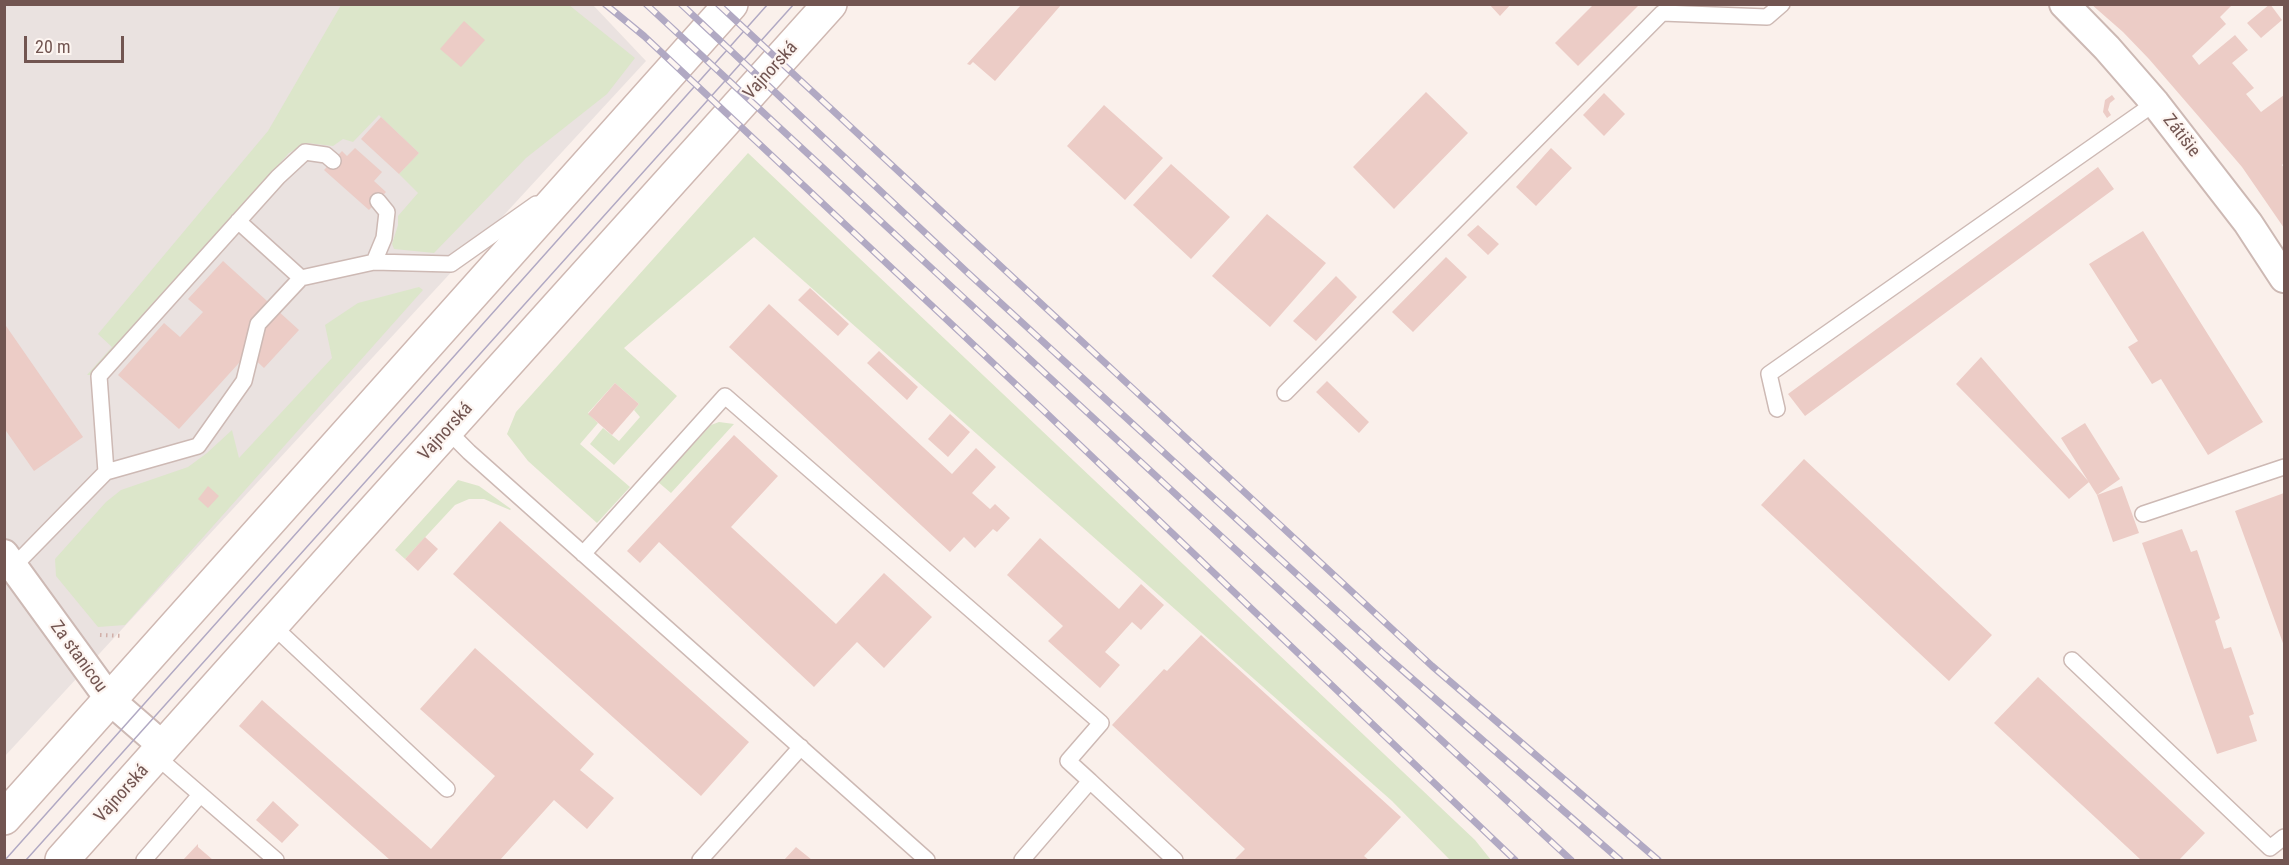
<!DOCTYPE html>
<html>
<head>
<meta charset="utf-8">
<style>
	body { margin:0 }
	#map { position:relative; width:2289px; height:865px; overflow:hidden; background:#faf0eb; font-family:"Roboto Condensed",sans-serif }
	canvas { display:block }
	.frame { position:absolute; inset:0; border:6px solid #725551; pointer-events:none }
	.scale { position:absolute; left:24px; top:36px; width:100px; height:27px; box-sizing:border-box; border:3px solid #725551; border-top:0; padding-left:8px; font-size:18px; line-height:21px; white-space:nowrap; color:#725551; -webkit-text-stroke:4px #fdf5f1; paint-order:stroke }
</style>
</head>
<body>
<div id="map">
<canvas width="2289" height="865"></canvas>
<div class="frame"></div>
<div class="scale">20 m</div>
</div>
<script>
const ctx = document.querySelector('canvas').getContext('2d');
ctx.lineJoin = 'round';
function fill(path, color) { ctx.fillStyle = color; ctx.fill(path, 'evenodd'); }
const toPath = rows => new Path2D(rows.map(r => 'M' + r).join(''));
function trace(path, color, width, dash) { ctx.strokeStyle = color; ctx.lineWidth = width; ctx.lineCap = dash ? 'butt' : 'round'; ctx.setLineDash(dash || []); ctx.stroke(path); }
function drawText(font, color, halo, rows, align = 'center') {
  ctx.font = font + ' "Roboto Condensed",sans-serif'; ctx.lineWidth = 4.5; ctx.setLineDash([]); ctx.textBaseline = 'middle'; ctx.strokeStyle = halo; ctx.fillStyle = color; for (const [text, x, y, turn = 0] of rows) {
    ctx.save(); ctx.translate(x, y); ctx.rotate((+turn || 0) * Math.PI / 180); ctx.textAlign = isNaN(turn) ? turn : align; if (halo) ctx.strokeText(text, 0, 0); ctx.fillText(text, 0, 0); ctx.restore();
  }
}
const industrial = toPath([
	[5,5,593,5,646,61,5,756]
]);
const green = toPath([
	[341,5,569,5,635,58,607,94,526,158,434,253,394,249,392,244,398,225,398,216,418,193,399,174,419,153,379,115,353,142,343,139,333,146,307,143,289,153,91,375,87,375,112,347,98,334,268,131],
	[748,153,1475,840,1491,860,1450,860,1392,801,754,237,624,348,677,396,614,465,590,444,603,428,619,441,640,417,634,410,639,404,615,383,588,413,598,423,580,444,630,487,597,523,528,461,507,434,516,412],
	[419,287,423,290,125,625,98,627,56,576,55,559,106,502,121,490,188,467,207,453,232,430,239,458,332,358,325,325,358,303],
	[719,422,734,424,671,493,658,482,711,425],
	[458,480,479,486,511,509,510,510,484,499,469,499,455,505,405,559,395,550]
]);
const building = toPath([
	[1489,4,1511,4,1500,16],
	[1594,4,1640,4,1578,66,1555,43],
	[2091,4,2233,4,2220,17,2226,24,2192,56,2199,65,2235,35,2248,50,2232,63,2254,88,2246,94,2261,112,2284,95,2284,163,2282,165,2284,168,2284,228,2242,167,2206,125,2149,59,2123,32],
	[2270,4,2282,20,2261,38,2247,23],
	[1021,5,1061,5,995,81,973,62,970,65,967,64],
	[464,21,485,40,461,67,440,49],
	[1426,92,1468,133,1394,209,1353,167],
	[1604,93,1625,114,1604,136,1583,115],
	[2112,95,2115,99,2110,103,2108,110,2111,115,2107,118,2103,112,2105,100],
	[1104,105,1163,158,1125,200,1067,146],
	[381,117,419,153,399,174,361,139],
	[355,148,382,172,374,181,386,192,369,210,324,170,342,151,347,156],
	[1551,148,1572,168,1536,206,1516,187],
	[1171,164,1230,217,1191,259,1133,205],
	[2098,167,2114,189,1805,416,1788,394],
	[1267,214,1326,263,1270,327,1212,276],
	[1478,225,1499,244,1488,255,1467,235],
	[2143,231,2263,422,2208,455,2161,379,2152,384,2128,347,2138,341,2089,264],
	[1446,257,1467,277,1413,332,1392,312],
	[223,261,299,330,264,368,248,353,179,429,118,375,164,323,180,337,203,312,188,299],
	[1336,276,1357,297,1316,341,1293,321],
	[810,288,849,324,838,336,798,300],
	[769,304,952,474,976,448,996,467,972,493,990,509,995,504,1010,518,997,532,993,529,975,548,964,537,950,552,729,347],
	[4,323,83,437,34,471,4,428],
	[879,351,918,387,907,400,867,363],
	[1981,357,2089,482,2069,499,1956,384],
	[1327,381,1369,422,1359,433,1316,392],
	[615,383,639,404,612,435,588,414],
	[950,414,970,432,948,457,928,439],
	[2085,423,2120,479,2097,495,2122,486,2139,533,2113,542,2097,495,2061,438],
	[734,435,778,476,731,527,836,624,884,573,932,617,884,668,857,642,814,687,659,542,640,563,627,551],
	[1804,459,1992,635,1949,681,1761,505],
	[208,486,219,496,208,508,198,499],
	[2284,493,2284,646,2235,511],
	[500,521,749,742,701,796,453,574],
	[2182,529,2191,552,2197,550,2220,618,2215,621,2224,649,2231,647,2254,714,2249,716,2257,741,2217,754,2142,543],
	[425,537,438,549,418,571,405,559],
	[1040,538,1119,609,1141,584,1164,605,1141,630,1132,622,1105,652,1120,665,1100,688,1048,641,1063,626,1007,575],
	[1201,635,1401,817,1364,856,1369,860,1234,860,1245,849,1112,725,1164,669,1167,671],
	[475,648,594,754,580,770,614,798,587,829,554,800,500,860,390,860,239,726,262,700,431,849,495,776,420,709],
	[2038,677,2205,833,2179,860,2141,860,1994,723],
	[273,801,299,825,282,843,256,820],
	[198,844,198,847,213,860,183,860],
	[796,847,812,860,784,860]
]);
const path = toPath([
	[100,635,123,636]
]);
const service = toPath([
	[238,221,301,278],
	[374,262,384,238,387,212,378,201],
	[1285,393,1662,13,1767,17,1782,4],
	[1777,409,1769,374,2155,103],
	[447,430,469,452,927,860],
	[106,472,99,376,278,177,305,152,326,155,333,161],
	[2143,514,2284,467],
	[583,554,725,396,1101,723,1068,761,1090,781],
	[13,567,106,472,198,446,244,381,258,324,301,278,374,262,451,264,536,204],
	[272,625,447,789],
	[2072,660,2270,848,2284,837],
	[156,756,276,860],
	[144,860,200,795],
	[700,860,801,747],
	[1022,860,1090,781,1175,860]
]);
const minor = toPath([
	[2064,4,2107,48,2155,103,2248,223,2284,278],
	[4,554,111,701,164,747]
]);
const secondary = toPath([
	[4,818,731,4],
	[62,860,344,544,830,4]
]);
const tram = toPath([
	[5,860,768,4],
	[26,860,794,4]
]);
const rail = toPath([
	[605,4,644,36,1041,408,1515,860],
	[646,4,1571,860],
	[681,4,968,273,1385,655,1620,860],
	[718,4,1432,666,1658,860]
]);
const streetNames = [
	["Vajnorská",771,71,-48],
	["Zátišie",2181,136,52],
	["Vajnorská",446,432,-48],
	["Za stanicou",78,657,54],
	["Vajnorská",122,794,-48]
];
fill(industrial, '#eae2e0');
fill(green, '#dce6ca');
fill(building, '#ecccc6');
trace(service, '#cdb9b4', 18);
trace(minor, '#cdb9b4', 32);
trace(secondary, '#cfb8b2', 36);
trace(path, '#d1afa8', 4, [1.5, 4.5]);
trace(service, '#fff', 15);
trace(minor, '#fff', 28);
trace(secondary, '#fff', 33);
trace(tram, '#b1a9c3', 1.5);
trace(rail, '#b1a9c3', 7);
trace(rail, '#fdf5f1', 4.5, [14]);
drawText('18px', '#725551', '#fdf5f1', streetNames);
</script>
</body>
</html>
